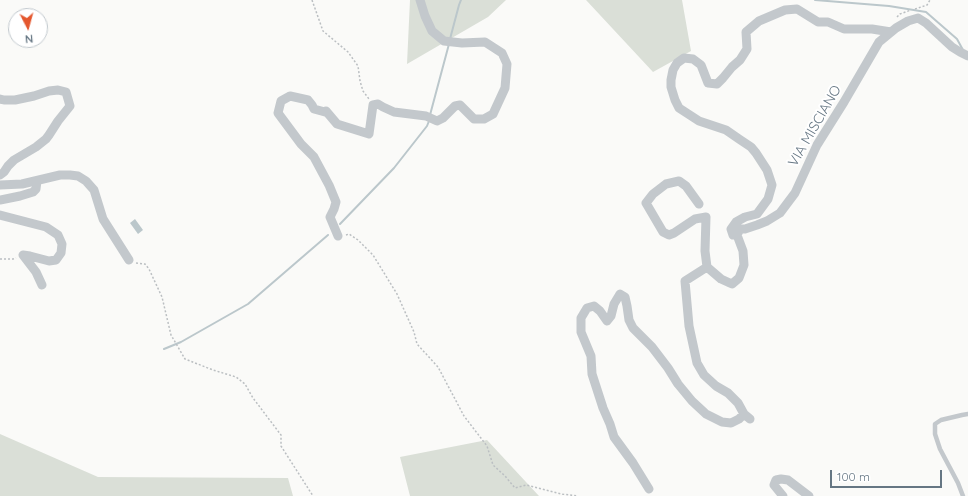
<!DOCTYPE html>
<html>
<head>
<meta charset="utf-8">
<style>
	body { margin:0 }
	#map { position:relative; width:968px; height:496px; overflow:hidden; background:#fafaf8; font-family:Quicksand,sans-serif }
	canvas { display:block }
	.north { position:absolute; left:8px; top:8px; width:40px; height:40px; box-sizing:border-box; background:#fff; border:1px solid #c1c8cd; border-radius:50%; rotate:174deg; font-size:11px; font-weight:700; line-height:16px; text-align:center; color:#657683 }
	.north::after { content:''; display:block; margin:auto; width:14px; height:18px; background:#e4572e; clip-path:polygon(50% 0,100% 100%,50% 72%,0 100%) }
	.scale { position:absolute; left:830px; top:470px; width:112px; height:18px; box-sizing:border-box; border:2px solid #657683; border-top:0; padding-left:5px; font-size:12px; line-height:14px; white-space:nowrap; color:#657683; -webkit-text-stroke:3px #fff; paint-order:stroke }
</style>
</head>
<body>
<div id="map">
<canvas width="968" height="496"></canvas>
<div class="north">N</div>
<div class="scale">100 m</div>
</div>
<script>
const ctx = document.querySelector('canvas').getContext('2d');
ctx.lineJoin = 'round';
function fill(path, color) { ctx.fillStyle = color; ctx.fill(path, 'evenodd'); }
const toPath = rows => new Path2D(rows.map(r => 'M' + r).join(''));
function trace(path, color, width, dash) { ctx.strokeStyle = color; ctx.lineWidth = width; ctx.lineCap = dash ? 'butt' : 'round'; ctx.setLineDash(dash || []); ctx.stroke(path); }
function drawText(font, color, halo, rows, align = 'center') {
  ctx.font = font + ' Quicksand,sans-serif'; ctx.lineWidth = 4; ctx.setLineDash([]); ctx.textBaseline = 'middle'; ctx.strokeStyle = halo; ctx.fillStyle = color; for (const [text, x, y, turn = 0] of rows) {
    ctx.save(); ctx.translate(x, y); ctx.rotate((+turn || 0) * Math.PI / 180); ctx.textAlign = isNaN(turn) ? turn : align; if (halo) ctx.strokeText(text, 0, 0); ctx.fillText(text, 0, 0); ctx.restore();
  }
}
const green = toPath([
	[410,0,506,0,488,17,407,64],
	[586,0,682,0,691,51,653,72],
	[0,434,98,477,288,478,293,496,0,496],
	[487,440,539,496,410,496,400,457]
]);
const water = toPath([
	[135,219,143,230,138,234,130,223]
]);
const stream = toPath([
	[815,0,889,6,926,12,957,39,963,50],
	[450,39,459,5,461,0],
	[430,115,449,44],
	[340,224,394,168,427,126,429,121],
	[164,349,181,342,248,304,328,235]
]);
const path = toPath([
	[312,0,323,31,348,52,358,66,360,81,363,91,369,99],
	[915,9,927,5,930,0],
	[897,17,900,14,911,10],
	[346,235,349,234,358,240,373,255,397,294,414,332,417,344,438,367,464,416,487,446,493,465,505,476,515,488,526,485,561,494,578,496],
	[0,259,13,259,16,258],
	[136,263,145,264,149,269,162,297,171,335,185,359,213,370,236,377,245,384,253,398,281,435,281,446,313,496]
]);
const service = toPath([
	[963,496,958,483,940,449,935,434,935,424,941,420,962,415,968,414]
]);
const minor = toPath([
	[0,99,4,100,15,100,34,96,49,91,58,90,66,92,70,106,58,121,49,135,46,139,36,147,14,160,8,166,4,172,0,175],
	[0,185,22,184,60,175,70,175,78,176,86,181,94,190,103,219,129,260],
	[0,200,20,196,33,192,36,189,37,181],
	[699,204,686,186,679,181,666,184,653,194,646,203,663,232,669,235,674,233,695,219,706,217,705,251,707,267],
	[0,215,46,227,58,235,62,244,61,253,56,260,49,261,30,256,23,255],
	[737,235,733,235,731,229,736,222,745,217,757,214,768,199,772,185,767,170,756,153,751,147,739,139,726,130,699,121,679,108,675,100,671,87,671,80,673,70,677,63,684,58,693,59,701,65,708,83,717,84,723,78,732,67,740,60,747,49,746,32,759,21,785,10,797,9,818,22,828,22,844,29,872,29,891,32],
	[338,236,330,217,334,209,336,202,329,185,314,157,301,144,278,113,281,101,290,96,308,100,312,105,314,109,325,112,326,111,337,124,369,134,373,105,378,104,383,107,394,112,426,116,437,121,443,118,455,106,460,105,474,119,484,119,493,114,505,88,507,64,502,53,485,42,462,43,444,41,432,31,425,16,420,0],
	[23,255,36,272,42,285],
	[750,419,744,414,738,403,728,393,716,386,704,375,697,363,689,326,685,281,707,267,721,279,732,284,739,278,744,265,743,251,737,235,740,229,745,229,757,225,767,221,780,213,795,193,817,145,844,102,879,42,896,28,908,21,918,18,926,23,952,47,960,52,968,56],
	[649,489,633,463,614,437,610,424,603,408,592,374,591,356,581,332,581,318,587,308,594,306,600,311,607,321,611,316,614,304,620,294,625,297,627,306,629,320,633,328,652,347,668,368,678,384,692,401,706,414,722,422,731,423,739,419,744,414],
	[783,496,774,485,776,480,781,479,788,480,809,496]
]);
const streetNames = [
	["VIA MISCIANO",815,126,-60]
];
fill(green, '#dadfd7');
fill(water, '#bbc7cb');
trace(stream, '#bbc7cb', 2);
trace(path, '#bbbfc2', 1.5, [2, 2]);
trace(service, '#c3c8cc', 4.5);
trace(minor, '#c3c8cc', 9);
drawText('14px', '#657683', '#fff', streetNames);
</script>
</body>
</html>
